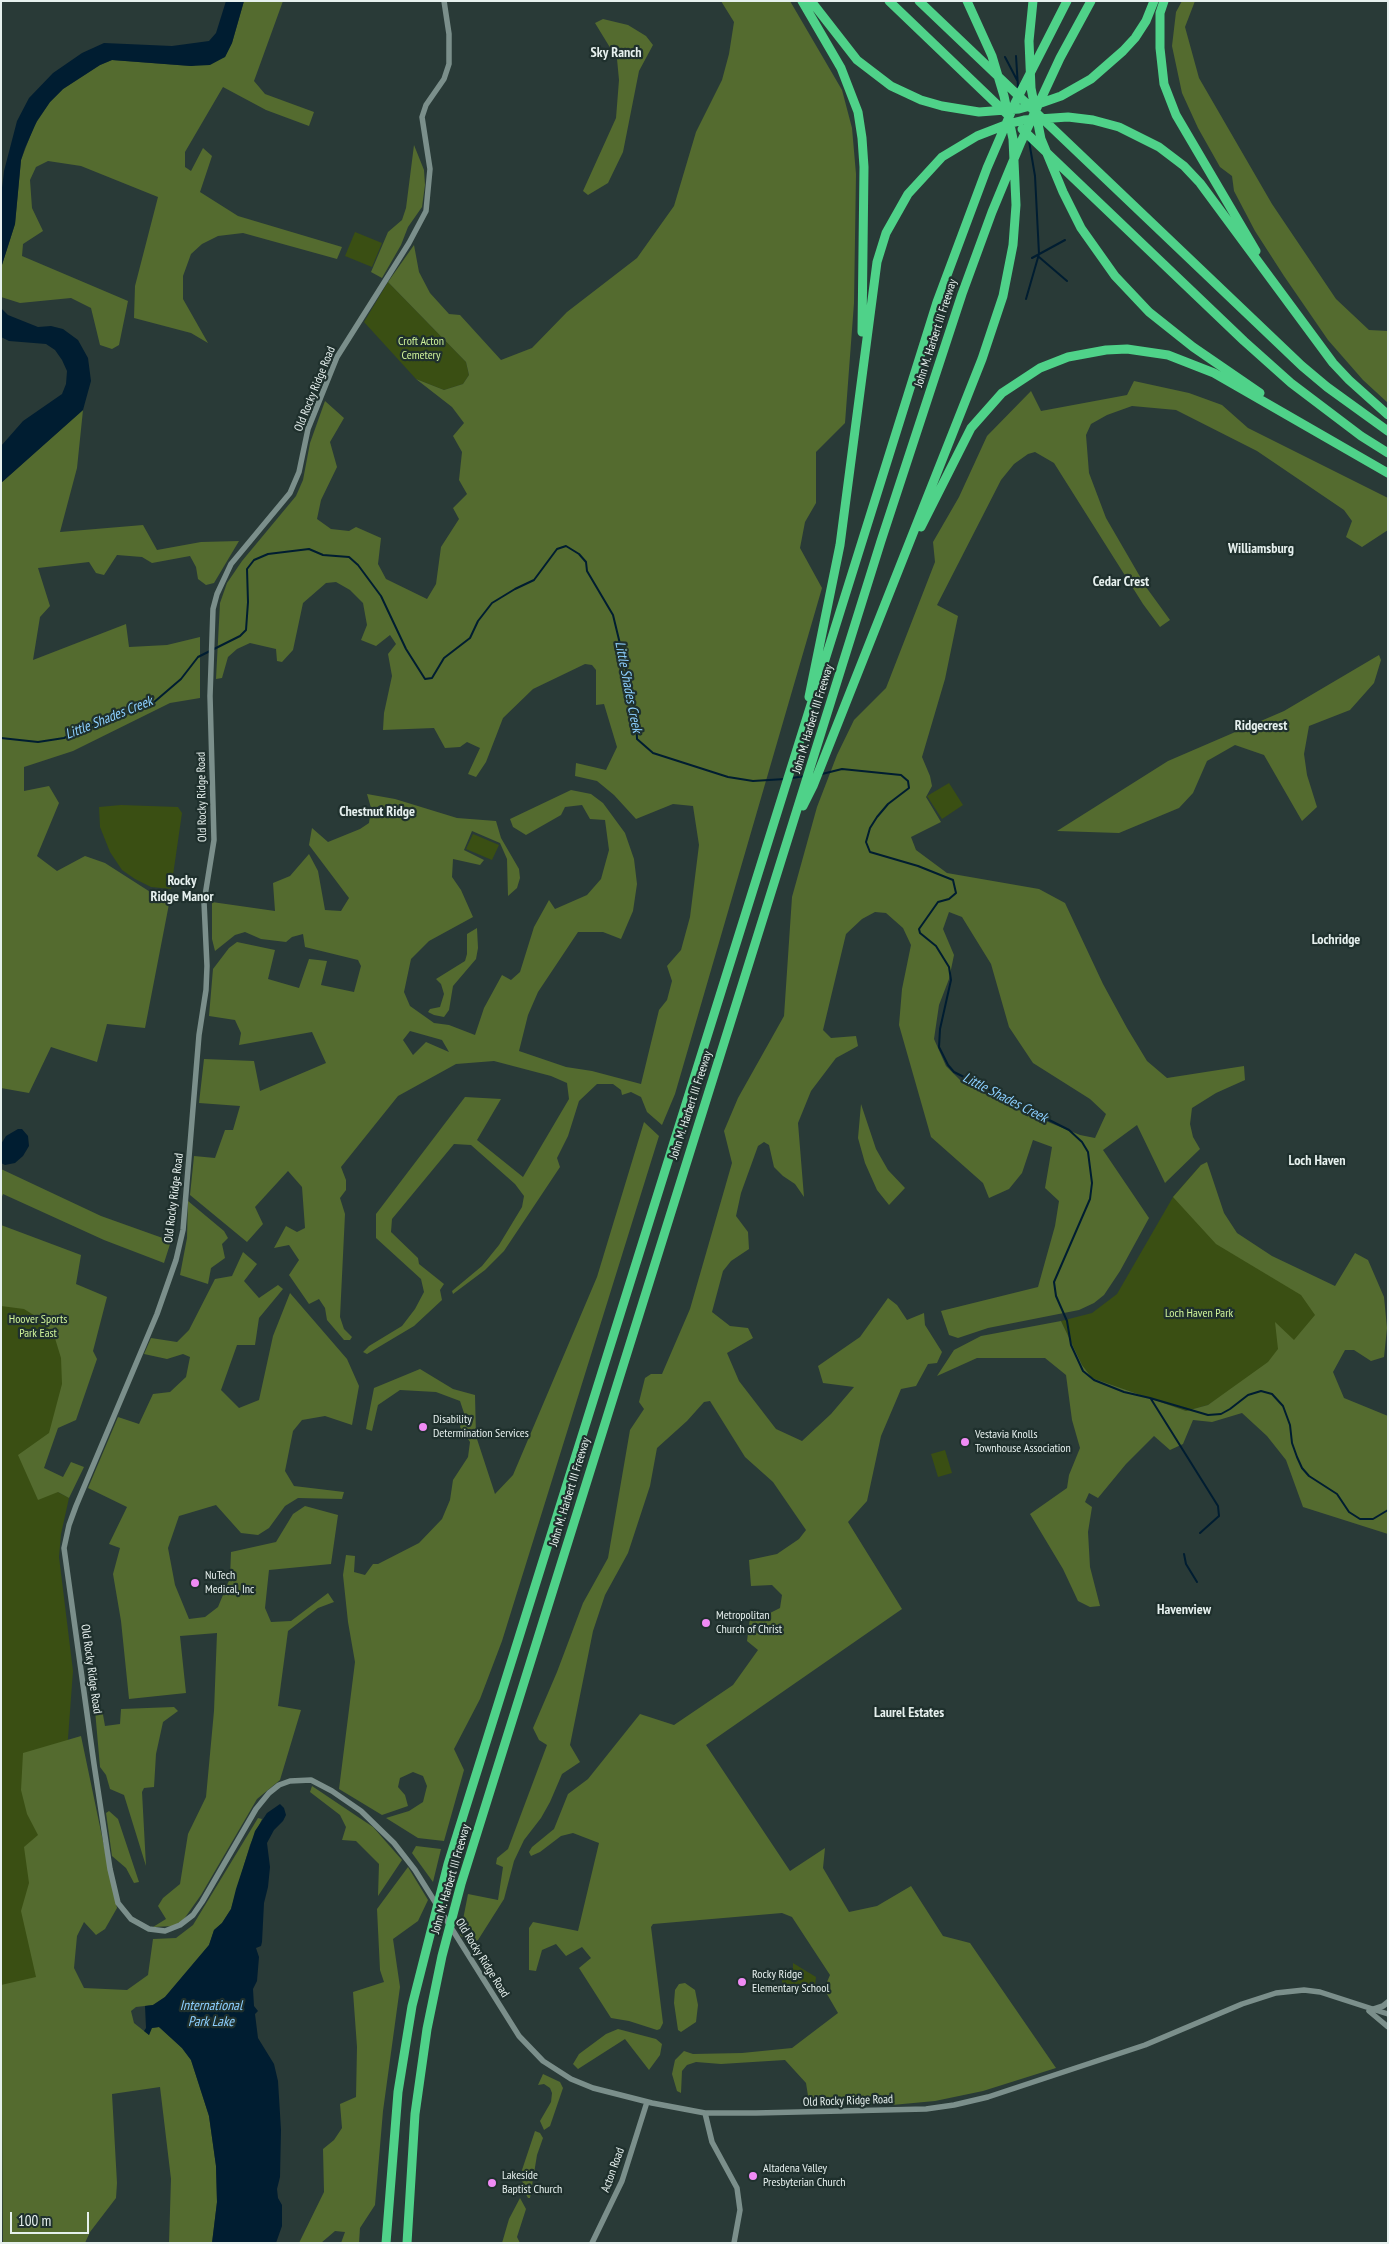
<!DOCTYPE html>
<html>
<head>
<meta charset="utf-8">
<style>
	body { margin:0 }
	#map { position:relative; width:1389px; height:2244px; overflow:hidden; background:#293a37; font-family:"PT Sans Narrow",sans-serif }
	canvas { display:block }
	.frame { position:absolute; inset:0; border:2px solid #e6f0ee; pointer-events:none }
	.scale { position:absolute; left:10px; top:2212px; width:79px; height:22px; box-sizing:border-box; border:2px solid #e6f0ee; border-top:0; padding-left:6px; font-size:15px; line-height:18px; white-space:nowrap; color:#e6f0ee; -webkit-text-stroke:4px #1f302d; paint-order:stroke }
</style>
</head>
<body>
<div id="map">
<canvas width="1389" height="2244"></canvas>
<div class="frame"></div>
<div class="scale">100 m</div>
</div>
<script>
const ctx = document.querySelector('canvas').getContext('2d');
ctx.lineJoin = 'round';
function fill(path, color) { ctx.fillStyle = color; ctx.fill(path, 'evenodd'); }
const toPath = rows => new Path2D(rows.map(r => 'M' + r).join(''));
function trace(path, color, width, dash) { ctx.strokeStyle = color; ctx.lineWidth = width; ctx.lineCap = dash ? 'butt' : 'round'; ctx.setLineDash(dash || []); ctx.stroke(path); }
function drawText(font, color, halo, rows, align = 'center') {
  ctx.font = font + ' "PT Sans Narrow",sans-serif'; ctx.lineWidth = 4.5; ctx.setLineDash([]); ctx.textBaseline = 'middle'; ctx.strokeStyle = halo; ctx.fillStyle = color; for (const [text, x, y, turn = 0] of rows) {
    ctx.save(); ctx.translate(x, y); ctx.rotate((+turn || 0) * Math.PI / 180); ctx.textAlign = isNaN(turn) ? turn : align; if (halo) ctx.strokeText(text, 0, 0); ctx.fillText(text, 0, 0); ctx.restore();
  }
}
const green = toPath([
	[355,232,382,243,372,267,345,256],
	[388,282,466,362,469,375,463,384,444,390,416,379,364,322],
	[949,783,963,805,942,819,927,796],
	[121,805,178,807,182,813,171,889,151,887,135,879,122,870,110,852,100,827,99,807],
	[473,834,499,845,492,860,466,849],
	[1201,1165,1227,1229,1330,1301,1285,1355,1208,1405,1186,1411,1092,1378,1082,1365,1061,1321,1092,1313,1117,1294,1173,1197],
	[1,1287,84,1292,44,1468,58,1492,69,1498,61,1534,59,1557,73,1671,50,1981,1,1988],
	[945,1450,952,1473,938,1477,931,1454],
	[793,1963,816,1977,815,1986,803,1992,784,1990,781,1976,793,1972]
]);
const forest = toPath([
	[244,1,283,1,254,81,265,94,314,112,309,126,266,110,223,87,185,152,185,167,191,171,203,148,212,156,200,192,238,216,342,247,337,259,243,233,218,236,202,244,191,254,183,276,183,299,208,343,191,333,134,318,135,286,158,197,81,166,48,161,36,167,30,180,32,208,43,231,23,244,22,256,128,301,119,345,112,349,100,345,91,308,71,298,20,303,1,297,1,268,15,224,21,160,34,126,50,102,63,89,100,65,112,60,191,66,225,57,232,43],
	[721,1,790,1,842,90,852,128,856,174,854,303,845,423,816,452,816,503,805,522,800,548,822,588,675,1094,662,1125,647,1112,641,1097,631,1092,622,1095,621,1090,613,1084,597,1084,579,1101,568,1136,557,1158,560,1167,504,1251,485,1270,453,1294,452,1291,482,1266,499,1245,522,1207,524,1196,515,1184,471,1145,454,1144,392,1219,391,1232,418,1258,419,1264,444,1284,440,1290,442,1300,414,1326,367,1354,363,1352,369,1346,402,1326,415,1309,424,1292,421,1279,376,1238,376,1214,465,1097,501,1099,477,1140,523,1177,569,1099,567,1083,551,1076,494,1061,456,1064,398,1096,341,1167,346,1180,346,1190,340,1198,345,1214,340,1317,344,1329,352,1337,350,1340,344,1340,327,1320,325,1308,319,1299,309,1304,289,1275,299,1260,289,1245,274,1248,286,1226,297,1232,305,1228,302,1187,288,1171,255,1207,263,1224,247,1242,190,1195,194,1156,215,1158,225,1130,233,1130,240,1106,199,1103,204,1059,254,1061,260,1091,326,1063,312,1032,239,1045,241,1033,235,1020,209,1016,213,969,229,948,237,942,275,950,268,979,299,988,309,959,327,961,321,985,354,992,361,966,358,960,305,947,303,934,292,937,286,942,261,939,245,932,235,935,215,951,212,939,212,902,275,911,273,883,290,876,309,854,318,871,325,910,341,911,349,898,309,845,312,828,328,842,360,829,369,823,371,808,367,794,395,799,457,818,496,821,501,838,519,869,520,878,517,888,508,896,507,859,500,843,472,831,464,850,484,860,480,865,453,859,452,877,461,890,473,917,429,941,411,959,404,992,410,1006,434,1023,449,1025,475,1035,484,1008,502,975,511,980,520,972,534,927,549,900,555,909,587,895,601,879,609,850,605,820,590,819,582,805,565,807,561,815,526,835,513,827,510,819,571,790,591,794,603,803,625,833,634,859,637,884,633,911,621,939,603,932,578,932,538,992,528,1015,519,1051,566,1067,592,1071,641,1084,659,1010,667,1000,672,981,667,966,681,950,690,917,699,845,693,806,673,804,636,819,614,795,597,781,575,776,576,763,606,770,617,747,604,704,596,705,596,670,592,665,585,664,533,689,503,718,486,762,476,777,468,774,480,748,467,742,460,747,445,748,434,728,383,730,384,713,392,676,388,654,396,644,390,635,376,646,361,640,367,625,363,603,350,590,336,582,326,583,303,603,293,650,282,662,277,661,276,649,250,643,237,649,228,657,222,678,216,679,220,603,227,583,242,561,296,496,303,480,310,443,325,401,344,418,330,442,337,467,321,500,317,519,331,529,349,531,356,527,381,538,378,564,386,579,427,599,436,584,441,547,459,519,453,508,467,494,459,480,462,452,453,436,464,423,452,407,416,379,444,390,463,384,469,375,466,362,388,282,414,245,419,272,430,293,449,314,460,315,501,360,532,348,567,312,637,258,674,206,696,132,722,80,729,54,734,22],
	[410,1031,442,1040,449,1052,426,1042,413,1055,403,1040],
	[1182,1,1195,1,1185,27,1199,78,1272,204,1336,299,1369,330,1388,331,1388,403,1363,380,1328,340,1284,276,1255,231,1234,191,1232,176,1220,167,1198,128,1182,93,1172,46,1176,12],
	[603,19,628,25,646,36,653,45,639,71,623,152,608,183,588,195,583,191,616,118,619,80,617,59,595,23],
	[414,145,424,170,425,185,422,207,408,227,401,245,382,278,371,272,388,232,402,220,406,208],
	[1134,381,1189,393,1222,405,1248,428,1388,498,1388,530,1362,547,1346,537,1352,521,1344,510,1257,451,1176,410,1132,406,1107,415,1091,424,1086,435,1089,473,1106,518,1146,587,1170,620,1160,627,1143,604,1054,463,1035,452,1028,454,1014,464,1001,480,937,605,958,616,945,679,922,757,930,776,932,786,926,797,941,822,911,837,916,850,947,873,1039,889,1065,903,1103,984,1127,1028,1147,1061,1167,1078,1244,1066,1245,1080,1216,1093,1192,1108,1190,1124,1193,1137,1200,1149,1165,1183,1137,1125,1103,1150,1149,1218,1120,1271,1104,1295,1094,1303,1079,1310,988,1328,958,1338,949,1335,941,1311,1038,1287,1055,1226,1059,1201,1045,1188,1052,1147,1033,1140,1022,1173,1009,1189,989,1198,983,1183,931,1137,899,1025,902,989,911,945,903,928,886,913,875,912,862,919,846,934,823,1030,831,1038,856,1036,858,1046,836,1058,811,1091,798,1123,804,1197,795,1184,783,1176,774,1167,769,1145,764,1142,758,1146,741,1193,736,1216,748,1232,749,1249,731,1261,723,1271,712,1312,730,1326,748,1328,753,1338,727,1353,739,1381,776,1429,802,1441,831,1414,854,1387,823,1383,818,1366,860,1337,888,1298,897,1305,907,1320,924,1313,925,1325,942,1352,937,1363,928,1364,916,1386,901,1389,881,1436,867,1501,848,1522,902,1609,706,1745,790,1871,825,1848,823,1868,849,1912,877,1906,911,1886,943,1936,970,1943,1056,2068,983,2091,935,2101,892,2105,809,2102,806,2083,785,2060,721,2064,696,2062,687,2065,682,2071,681,2093,677,2091,672,2074,675,2060,684,2051,693,2054,742,2053,792,2048,838,2013,824,1989,830,1975,792,1917,782,1913,653,1924,651,1927,663,2023,660,2029,657,2030,629,2021,611,2018,579,1968,591,1958,582,1947,566,1956,556,1944,542,1950,536,1971,529,1970,529,1928,533,1922,578,1931,599,1843,573,1833,561,1836,540,1852,531,1856,529,1852,532,1847,554,1829,568,1794,588,1779,640,1714,674,1725,733,1685,758,1650,747,1641,751,1610,766,1615,780,1608,782,1595,772,1585,751,1586,749,1560,777,1554,799,1539,806,1530,773,1482,745,1457,710,1401,704,1402,687,1421,657,1448,650,1486,628,1553,605,1595,593,1631,570,1745,580,1762,562,1774,550,1802,541,1818,524,1840,514,1861,504,1899,478,1940,470,1943,460,1935,468,1894,498,1900,503,1867,496,1864,497,1858,508,1849,547,1745,539,1740,533,1728,557,1672,583,1603,608,1558,630,1430,644,1409,639,1402,645,1378,651,1374,662,1374,690,1309,732,1163,724,1131,738,1098,784,1016,792,897,817,807,837,755,854,720,886,688,935,562,933,542,959,497,987,436,1031,391,1041,411,1127,395],
	[949,912,962,917,991,964,1009,1027,1033,1063,1090,1099,1106,1114,1095,1138,1080,1135,1009,1106,963,1083,946,1066,934,1039,939,1005,949,979,954,955,943,929],
	[83,410,77,468,60,532,143,525,157,550,201,542,239,541,214,583,206,585,198,579,196,567,190,556,152,563,142,557,117,555,104,575,96,573,89,562,38,568,50,606,40,617,33,660,126,624,129,647,167,645,200,637,200,698,170,703,73,751,24,767,24,791,49,786,59,803,37,856,57,871,85,856,105,863,169,904,145,1028,107,1024,97,1062,51,1047,29,1093,1,1088,1,483],
	[1379,655,1381,660,1374,683,1350,710,1309,726,1304,754,1307,775,1317,807,1302,821,1264,755,1235,745,1207,761,1193,793,1179,808,1119,833,1057,831,1168,761,1284,711],
	[477,928,478,948,476,959,453,986,449,1010,444,1017,434,1015,428,1012,430,1009,440,1007,444,994,441,984,436,979,465,961,467,954,467,934],
	[861,1104,876,1149,888,1170,905,1188,889,1205,877,1190,865,1163,858,1138],
	[644,1122,659,1136,502,1641,480,1699,454,1749,464,1770,444,1841,418,1838,386,1818,409,1811,423,1802,427,1786,423,1776,413,1772,400,1778,398,1787,405,1795,408,1806,382,1815,339,1789,355,1662,348,1622,343,1575,346,1555,355,1556,354,1572,365,1575,373,1564,378,1564,419,1543,442,1519,450,1500,453,1480,468,1457,470,1442,460,1427,464,1413,460,1401,436,1392,400,1390,378,1405,372,1431,366,1429,374,1388,420,1369,453,1389,475,1395,476,1436,495,1494,513,1475,597,1277],
	[1207,1162,1224,1213,1237,1233,1272,1256,1335,1286,1355,1253,1368,1260,1384,1297,1387,1328,1384,1357,1371,1361,1354,1350,1345,1350,1333,1372,1344,1398,1388,1416,1388,1534,1303,1507,1286,1460,1267,1436,1242,1413,1212,1422,1193,1420,1183,1444,1170,1450,1154,1436,1126,1464,1098,1498,1089,1493,1085,1502,1092,1507,1088,1532,1090,1567,1100,1606,1090,1607,1078,1601,1063,1569,1030,1514,1067,1488,1069,1475,1080,1448,1072,1420,1066,1375,1045,1358,977,1358,937,1376,954,1350,981,1336,1061,1321,1082,1365,1092,1378,1186,1411,1208,1405,1268,1362,1278,1349,1275,1322,1294,1340,1315,1315,1301,1295,1216,1244,1173,1197,1201,1165],
	[1,1169,101,1216,171,1241,164,1263,104,1240,3,1194,1,1199],
	[188,1201,224,1231,228,1238,222,1244,225,1258,211,1268,208,1284,180,1275,187,1238],
	[1,1225,81,1255,76,1284,107,1297,93,1351,97,1359,76,1420,58,1428,44,1468,63,1477,71,1462,84,1467,69,1498,58,1492,38,1500,18,1455,49,1433,62,1384,61,1358,54,1335,40,1319,24,1309,1,1306],
	[243,1252,257,1264,244,1281,259,1298,278,1285,283,1289,259,1318,255,1345,237,1345,221,1390,239,1408,259,1400,273,1336,290,1293,347,1359,359,1386,352,1425,325,1416,302,1420,293,1431,285,1471,294,1486,344,1492,342,1499,298,1498,285,1506,269,1528,258,1535,241,1533,216,1505,179,1516,168,1548,175,1585,189,1619,205,1617,218,1607,230,1578,231,1552,276,1542,293,1514,305,1506,338,1515,331,1564,269,1570,265,1608,271,1622,291,1621,328,1593,334,1602,318,1608,288,1631,278,1706,301,1710,280,1780,257,1799,201,1895,184,1919,174,1926,153,1927,166,1919,158,1906,163,1898,180,1884,188,1834,206,1797,214,1711,217,1633,180,1636,186,1693,129,1699,121,1621,113,1574,120,1548,109,1544,127,1507,88,1488,118,1417,139,1424,153,1394,170,1392,186,1377,190,1357,183,1354,167,1359,144,1354,151,1338,177,1342,189,1330,215,1279,232,1276],
	[174,1707,178,1711,163,1722,156,1754,154,1787,144,1788,142,1792,146,1866,124,1795,110,1789,106,1775,100,1767,95,1710,102,1709,105,1726,120,1724,121,1709],
	[81,1736,117,1908,105,1929,96,1935,84,1922,77,1936,74,1968,84,1988,127,1990,148,1975,153,1939,176,1938,193,1925,258,1818,262,1819,250,1845,231,1909,222,1923,214,1930,209,1945,165,1997,153,2005,136,2007,131,2011,134,2023,149,2035,151,2028,159,2027,182,2048,191,2060,209,2116,216,2166,217,2202,212,2243,169,2243,171,2179,160,2087,112,2094,117,2183,116,2198,90,2232,85,2243,3,2243,1,1985,36,1977,21,1911,29,1883,24,1847,38,1835,27,1814,21,1790,23,1753],
	[312,1786,373,1827,402,1860,378,1896,379,1864,356,1841,342,1840,346,1827,340,1815,310,1792],
	[109,1811,118,1819,139,1882,134,1883,126,1868,112,1856,106,1813],
	[416,1846,441,1849,433,1882,412,1853],
	[408,1867,428,1900,418,1921,393,1939,400,1987,383,2111,375,2205,360,2228,359,2243,341,2243,345,2232,335,2231,321,2243,299,2243,324,2192,323,2149,334,2140,342,2128,340,2104,356,2097,357,2047,353,1992,384,1982,380,1970,377,1909],
	[685,1983,695,1990,698,2005,696,2022,681,2032,678,2030,674,2003,675,1990,679,1984],
	[618,2029,656,2039,662,2044,660,2055,649,2070,625,2039,578,2069,573,2064,579,2054,606,2034],
	[543,2074,560,2082,563,2088,550,2126,544,2130,540,2121,551,2102,552,2093,550,2088,544,2084,538,2085],
	[535,2131,540,2133,543,2138,537,2155,530,2198,528,2198,524,2191,521,2173],
	[520,2198,526,2209,517,2237,520,2243,502,2243,509,2219]
]);
const water = toPath([
	[226,1,244,1,232,43,225,57,210,65,191,66,112,60,100,65,63,89,50,102,37,121,25,148,21,160,15,224,1,268,1,196,4,171,17,121,29,98,53,73,82,53,104,43,172,46,209,41,216,33],
	[1,308,8,315,38,327,51,326,63,329,78,340,88,358,91,381,83,410,1,483,1,446,23,421,62,394,66,384,67,371,62,360,55,350,46,344,9,341,1,337],
	[18,1129,22,1129,28,1136,29,1146,23,1156,15,1163,5,1165,1,1163,1,1144,6,1136],
	[280,1804,284,1808,286,1815,283,1821,274,1830,267,1843,270,1867,268,1887,264,1903,262,1942,261,1946,256,1948,259,1957,257,1981,253,1989,254,2006,258,2011,255,2014,258,2038,274,2064,278,2081,281,2130,280,2177,277,2189,278,2198,282,2205,282,2226,276,2243,212,2243,217,2202,216,2166,209,2116,191,2060,182,2048,159,2027,152,2028,149,2035,144,2031,146,2028,145,2006,153,2005,165,1997,209,1945,214,1930,222,1923,231,1909,236,1889,255,1831,267,1813]
]);
const stream = toPath([
	[1016,56,1018,87],
	[1005,57,1017,80],
	[1039,257,1067,281],
	[1032,258,1065,240],
	[1026,299,1039,254,1035,176,1029,141],
	[1,738,38,742,64,738,101,721,134,711,153,703,181,679,198,657,240,636,246,630,248,602,247,569,254,560,268,554,309,549,323,555,349,557,358,565,381,596,406,649,425,679,432,678,444,658,470,638,478,621,492,603,515,589,534,580,557,549,566,546,579,554,586,562,587,571,613,615,628,677,636,715,637,739,653,753,728,777,753,781,785,779],
	[822,774,842,769,901,775,908,781,909,788,888,804,877,817,870,828,866,842,870,852,918,866,953,880,956,893,949,899,938,902,919,929,920,933,936,946,949,967,951,980,940,1029,939,1047,948,1065,954,1072,1069,1130,1082,1142,1088,1152,1092,1183,1090,1199,1054,1282,1056,1296,1067,1321,1071,1345,1083,1371,1094,1380,1124,1392,1150,1398,1208,1415,1221,1414,1230,1409,1248,1395,1261,1391,1272,1394,1283,1406,1290,1425,1292,1443,1297,1457,1302,1468,1309,1476,1337,1494,1349,1512,1360,1519,1373,1519,1388,1510],
	[792,778,805,776],
	[1151,1399,1218,1506,1219,1516,1200,1533],
	[1184,1554,1186,1564,1197,1582]
]);
const tertiary = toPath([
	[444,1,449,34,449,64,444,79,426,105,422,117,430,169,426,211,409,243,337,357,308,429,299,472,290,493,231,564,217,594,213,609,210,696,214,840,204,902,207,966,206,990,199,1035,183,1230,176,1260,157,1314,76,1506,69,1525,64,1548,94,1764,110,1869,118,1903,131,1919,149,1929,165,1931,180,1925,193,1915,202,1902,256,1809,269,1793,279,1785,290,1781,311,1780,332,1791,361,1811,394,1843,415,1870,519,2036,543,2061,571,2079,593,2088,652,2103,705,2113,756,2113,926,2109,954,2105,988,2097,1145,2045,1242,2004,1276,1993,1304,1990,1320,1992,1388,2014],
	[1369,2011,1388,2027],
	[705,2113,712,2142,737,2188,740,2210,734,2243],
	[592,2243,622,2181,647,2102]
]);
const secondary = toPath([
	[1371,2010,1383,2006,1388,2002]
]);
const motorway = toPath([
	[802,1,841,68,858,112,862,138,864,167,862,332],
	[811,1,857,60,891,86,921,100,942,106,979,112,1019,109,1041,103,1061,96,1091,79,1123,51,1135,38,1146,21,1154,1],
	[889,1,1009,116],
	[919,1,1302,366,1327,387,1388,431],
	[1033,1,1029,41,1031,88,1041,139,1063,192,1081,228,1115,276,1149,312,1193,347,1260,393],
	[1164,1,1160,13,1160,48,1164,84,1176,115,1256,251],
	[1022,129,1244,341,1291,383,1361,436,1388,453],
	[921,527,971,428,1002,393,1040,368,1068,357,1106,350,1127,349,1168,355,1214,373,1388,473],
	[809,697,840,545,877,262,886,233,908,194,942,157,977,136,1008,124,1024,120,1068,117,1093,120,1119,127,1159,147,1184,166,1200,183,1333,363,1349,380,1388,415],
	[803,806,813,786,982,359,1003,296,1013,245,1016,205,1013,139,1004,96,992,56,967,1],
	[386,2243,398,2092,412,2006,448,1864,937,302,987,168,1015,103,1067,1],
	[407,2243,415,2114,427,2029,442,1956,461,1884,881,541,962,294,992,212,1021,142,1060,58,1091,1]
]);
const markers = [
	[423,1427,5,"#f08bf5"],
	[965,1442,5,"#f08bf5"],
	[195,1583,5,"#f08bf5"],
	[706,1623,5,"#f08bf5"],
	[742,1982,5,"#f08bf5"],
	[753,2176,5,"#f08bf5"],
	[492,2183,5,"#f08bf5"]
];
const streetNames = [
	["John M. Harbert III Freeway",936,333,-72],
	["Old Rocky Ridge Road",315,389,-68],
	["John M. Harbert III Freeway",813,719,-73],
	["Old Rocky Ridge Road",202,797,-91],
	["John M. Harbert III Freeway",691,1105,-72],
	["Old Rocky Ridge Road",174,1198,-83],
	["John M. Harbert III Freeway",570,1492,-73],
	["Old Rocky Ridge Road",91,1669,82],
	["John M. Harbert III Freeway",451,1879,-74],
	["Old Rocky Ridge Road",482,1958,58],
	["Old Rocky Ridge Road",848,2101,-2],
	["Acton Road",613,2170,-70]
];
const parkNames = [
	["Croft Acton",421,342],
	["Cemetery",421,356],
	["Loch Haven Park",1199,1314],
	["Hoover Sports",38,1320],
	["Park East",38,1334]
];
const poiNames = [
	["Disability",433,1420],
	["Determination Services",433,1434],
	["Vestavia Knolls",975,1435],
	["Townhouse Association",975,1449],
	["NuTech",205,1576],
	["Medical, Inc",205,1590],
	["Metropolitan",716,1616],
	["Church of Christ",716,1630],
	["Rocky Ridge",752,1975],
	["Elementary School",752,1989],
	["Altadena Valley",763,2169],
	["Presbyterian Church",763,2183],
	["Lakeside",502,2176],
	["Baptist Church",502,2190]
];
const neighbourhoodNames = [
	["Sky Ranch",616,53],
	["Williamsburg",1261,549],
	["Cedar Crest",1121,582],
	["Ridgecrest",1261,726],
	["Chestnut Ridge",377,812],
	["Rocky",182,881],
	["Ridge Manor",182,897],
	["Lochridge",1336,940],
	["Loch Haven",1317,1161],
	["Havenview",1184,1610],
	["Laurel Estates",909,1713]
];
const waterNames = [
	["Little Shades Creek",628,687,79],
	["Little Shades Creek",109,718,-22],
	["Little Shades Creek",1005,1098,27],
	["International",211,2006],
	["Park Lake",211,2022]
];
fill(green, '#3a4f13');
fill(forest, '#546b2f');
fill(water, '#001d31');
trace(stream, '#001d31', 2);
trace(tertiary, '#7b8f8b', 5.5);
trace(secondary, '#7b8f8b', 6);
trace(motorway, '#4fd289', 9);
for (const [x, y, r, color] of markers) { const dot = new Path2D(); dot.arc(x, y, r, 0, 2 * Math.PI); ctx.fillStyle = color; ctx.fill(dot); trace(dot, '#1f302d', 2); }
drawText('12px', '#e6f0ee', '#1f302d', streetNames);
drawText('12px', '#cff39a', '#1f302d', parkNames);
drawText('12px', '#e6f0ee', '#1f302d', poiNames, 'left');
drawText('bold 14px', '#e6f0ee', '#1f302d', neighbourhoodNames);
drawText('italic 14px', '#8ccfff', '#1f302d', waterNames);
</script>
</body>
</html>
